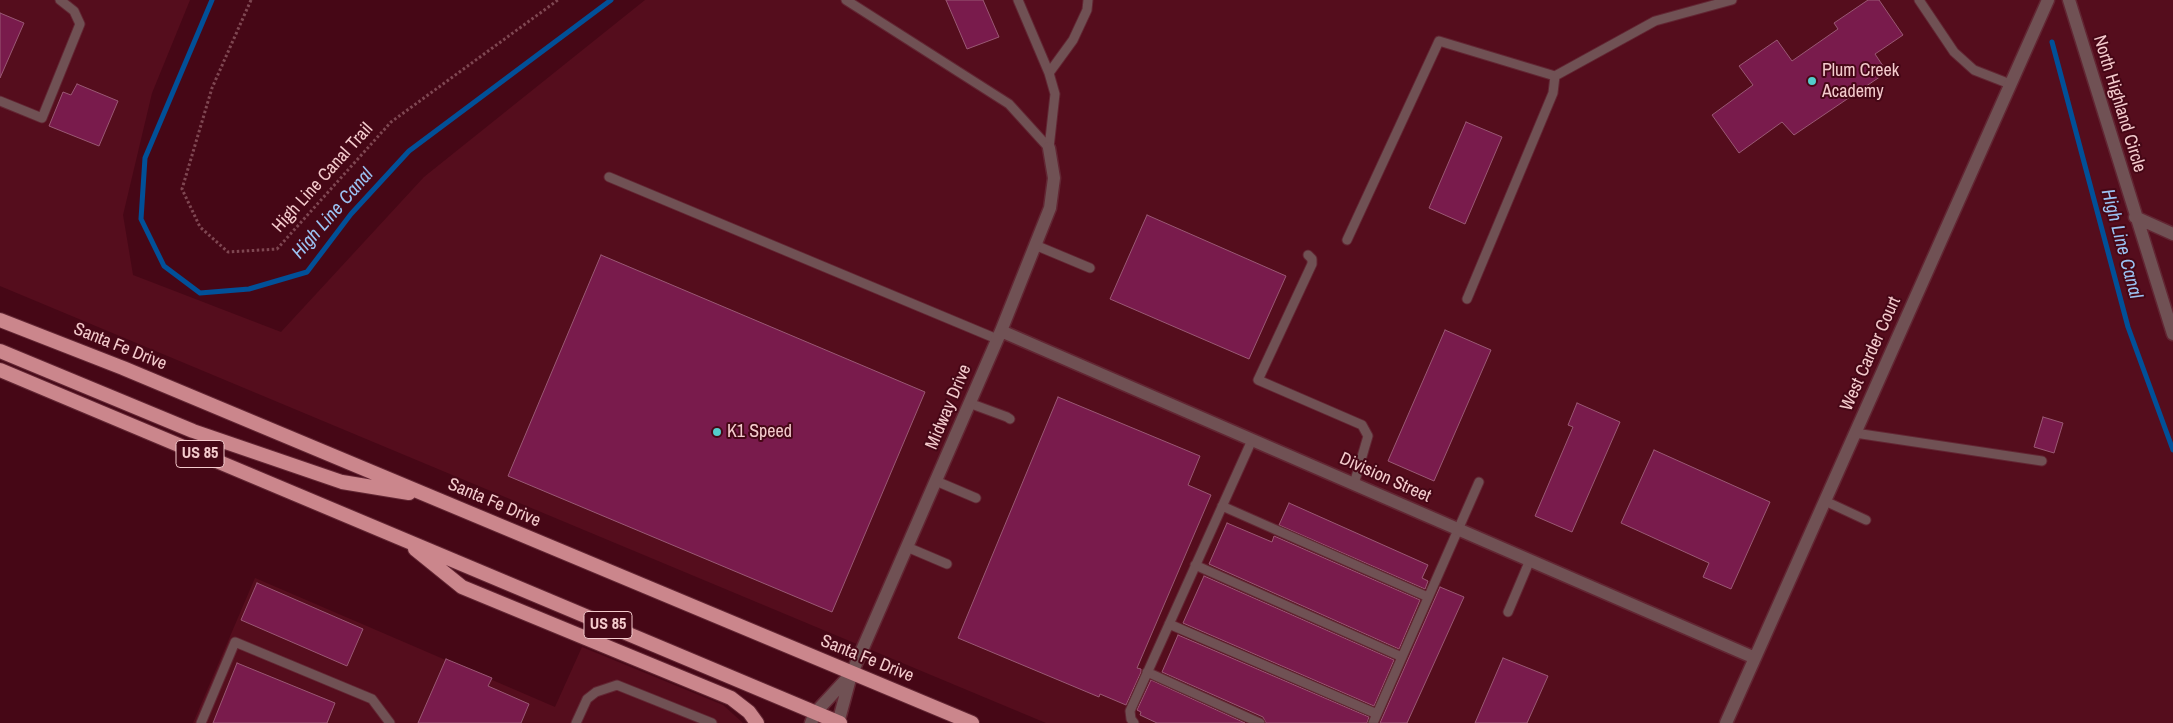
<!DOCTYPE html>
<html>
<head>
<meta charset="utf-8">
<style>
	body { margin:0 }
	canvas { display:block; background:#460716 }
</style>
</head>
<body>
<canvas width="2173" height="723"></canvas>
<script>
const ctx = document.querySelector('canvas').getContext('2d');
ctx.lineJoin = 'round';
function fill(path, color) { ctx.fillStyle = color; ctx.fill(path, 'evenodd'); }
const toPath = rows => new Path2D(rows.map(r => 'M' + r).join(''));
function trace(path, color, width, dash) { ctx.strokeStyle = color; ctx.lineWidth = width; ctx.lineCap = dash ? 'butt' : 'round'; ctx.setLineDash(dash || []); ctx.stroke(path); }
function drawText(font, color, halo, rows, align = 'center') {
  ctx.font = font + ' "Archivo Narrow",sans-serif'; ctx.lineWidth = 4; ctx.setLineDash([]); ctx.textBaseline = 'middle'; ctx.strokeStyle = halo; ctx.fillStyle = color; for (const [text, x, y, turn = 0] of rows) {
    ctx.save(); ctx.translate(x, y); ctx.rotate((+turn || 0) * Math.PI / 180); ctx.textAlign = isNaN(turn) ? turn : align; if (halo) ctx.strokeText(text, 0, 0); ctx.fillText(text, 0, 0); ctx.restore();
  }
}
const built = toPath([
	[0,0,190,0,152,93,123,215,133,275,281,332,424,177,645,0,2173,0,2173,723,1046,723,0,286],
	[255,578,555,707,582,647,723,705,743,723,193,723]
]);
const stream = toPath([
	[212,0,145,158,141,219,164,266,200,293,249,289,307,272,351,214,409,151,611,0],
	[2052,42,2128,327,2173,450]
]);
const building = toPath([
	[946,0,983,0,999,37,967,49,946,0],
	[1868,0,1879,0,1903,35,1875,54,1887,72,1794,135,1782,122,1739,153,1712,115,1753,85,1739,66,1777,40,1792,61,1838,29,1834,23,1868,0],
	[0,13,24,23,0,78,0,13],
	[77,84,118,101,99,146,49,126,63,92,71,95,77,84],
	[1466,122,1502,137,1465,224,1429,208,1466,122],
	[1147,215,1286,276,1249,359,1110,299,1147,215],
	[601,255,925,392,832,612,508,476,601,255],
	[1445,330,1491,350,1434,481,1388,461,1445,330],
	[1058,397,1200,456,1188,485,1211,495,1137,668,1141,669,1141,672,1126,705,1100,694,1099,697,958,638,1058,397],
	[1577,403,1620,422,1572,532,1535,516,1573,427,1568,425,1577,403],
	[2043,417,2063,423,2054,453,2034,447,2043,417],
	[1654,450,1770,502,1731,589,1703,577,1709,563,1621,523,1654,450],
	[1289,503,1428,565,1422,578,1428,581,1425,589,1279,525,1289,503],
	[1227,523,1272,542,1274,536,1420,600,1399,649,1209,564,1227,523],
	[1204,576,1394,660,1374,706,1183,623,1204,576],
	[257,583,363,629,347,666,241,620,257,583],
	[1440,587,1464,597,1407,723,1380,723,1440,587],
	[1178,635,1369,717,1367,723,1266,723,1263,717,1162,672,1178,635],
	[1503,658,1548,676,1527,723,1475,723,1503,658],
	[446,659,492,678,488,686,529,704,521,723,418,723,446,659],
	[237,663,335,703,327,723,213,723,237,663],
	[1151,680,1245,723,1157,723,1140,715,1141,712,1137,710,1151,680]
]);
const path = toPath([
	[251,0,212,88,182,189,200,227,228,252,277,249,391,122,558,0]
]);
const service = toPath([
	[846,0,1009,104,1049,148],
	[1018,0,1049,73,1055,94,1049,148],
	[1919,0,1954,52,1974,70,2010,84],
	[1049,73,1073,40,1087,10,1088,0],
	[1555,76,1655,21,1732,0],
	[0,101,42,118,80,24,74,11,60,0],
	[609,177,997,339],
	[1347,240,1439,41,1555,76,1553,93,1467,299],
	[1035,245,1090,268],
	[1308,255,1312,259,1312,264,1258,380,1362,425,1368,436,1354,484],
	[969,403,1007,417,1010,419],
	[1855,433,2042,461],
	[936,481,976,498],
	[1825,501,1866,520],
	[1222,506,1428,597],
	[907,547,947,564],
	[1195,565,1402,657],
	[1508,612,1530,560],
	[1169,624,1377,714],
	[1147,672,1260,723],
	[201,723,235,642,372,699,390,723],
	[576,723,587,699,596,692,617,685,712,723],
	[1134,723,1131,719,1130,711,1252,440],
	[1373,723,1479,482]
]);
const minor = toPath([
	[2069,0,2173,334],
	[2135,217,2173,234],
	[1001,331,1755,658],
	[852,673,1001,331,1050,208,1054,178,1049,148],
	[1726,723,2048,0]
]);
const tertiary = toPath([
	[811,723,815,713,852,673],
	[838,723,851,675]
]);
const trunk = toPath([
	[0,320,123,368,972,723],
	[0,351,193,431,342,482,409,493],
	[0,370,840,723],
	[415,549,462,587,731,698,749,712,757,723]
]);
const markers = [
	[1812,81,5,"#53cdcb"],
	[717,432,5,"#53cdcb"]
];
const shields = [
	[200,454,48],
	[608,625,48]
];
const shieldNames = [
	["US 85",200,454],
	["US 85",608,625]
];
const poiNames = [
	["Plum Creek",1822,71],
	["Academy",1822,92],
	["K1 Speed",727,432]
];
const streetNames = [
	["North Highland Circle",2119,104,73],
	["High Line Canal Trail",323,178,-48],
	["Santa Fe Drive",120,347,22],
	["West Carder Court",1871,354,-66],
	["Midway Drive",949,407,-67],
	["Division Street",1385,478,24],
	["Santa Fe Drive",494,503,23],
	["Santa Fe Drive",867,659,22]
];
const waterNames = [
	["High Line Canal",333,214,-49],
	["High Line Canal",2121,244,75]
];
fill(built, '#550d1d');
trace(stream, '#015098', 5);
fill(building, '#791b4c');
trace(building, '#9a5874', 1);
trace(service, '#622633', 11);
trace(minor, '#622633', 15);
trace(tertiary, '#622633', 15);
trace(trunk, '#622633', 16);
trace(path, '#7f4752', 3, [2.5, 2.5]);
trace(service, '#705154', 9);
trace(minor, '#705154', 12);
trace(tertiary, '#705154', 12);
trace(trunk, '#cb868c', 14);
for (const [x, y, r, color] of markers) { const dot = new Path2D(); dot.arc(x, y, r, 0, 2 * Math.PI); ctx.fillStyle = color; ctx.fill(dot); trace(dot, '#460716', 2); }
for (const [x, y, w] of shields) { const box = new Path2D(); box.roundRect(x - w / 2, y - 13.5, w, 27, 4); ctx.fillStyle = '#460716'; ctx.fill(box); trace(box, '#f4cbcd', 1); }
drawText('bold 16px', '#f4cbcd', null, shieldNames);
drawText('18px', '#f4cbcd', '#460716', poiNames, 'left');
drawText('18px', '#f4cbcd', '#460716', streetNames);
drawText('italic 19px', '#9bc2f2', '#460716', waterNames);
</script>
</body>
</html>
